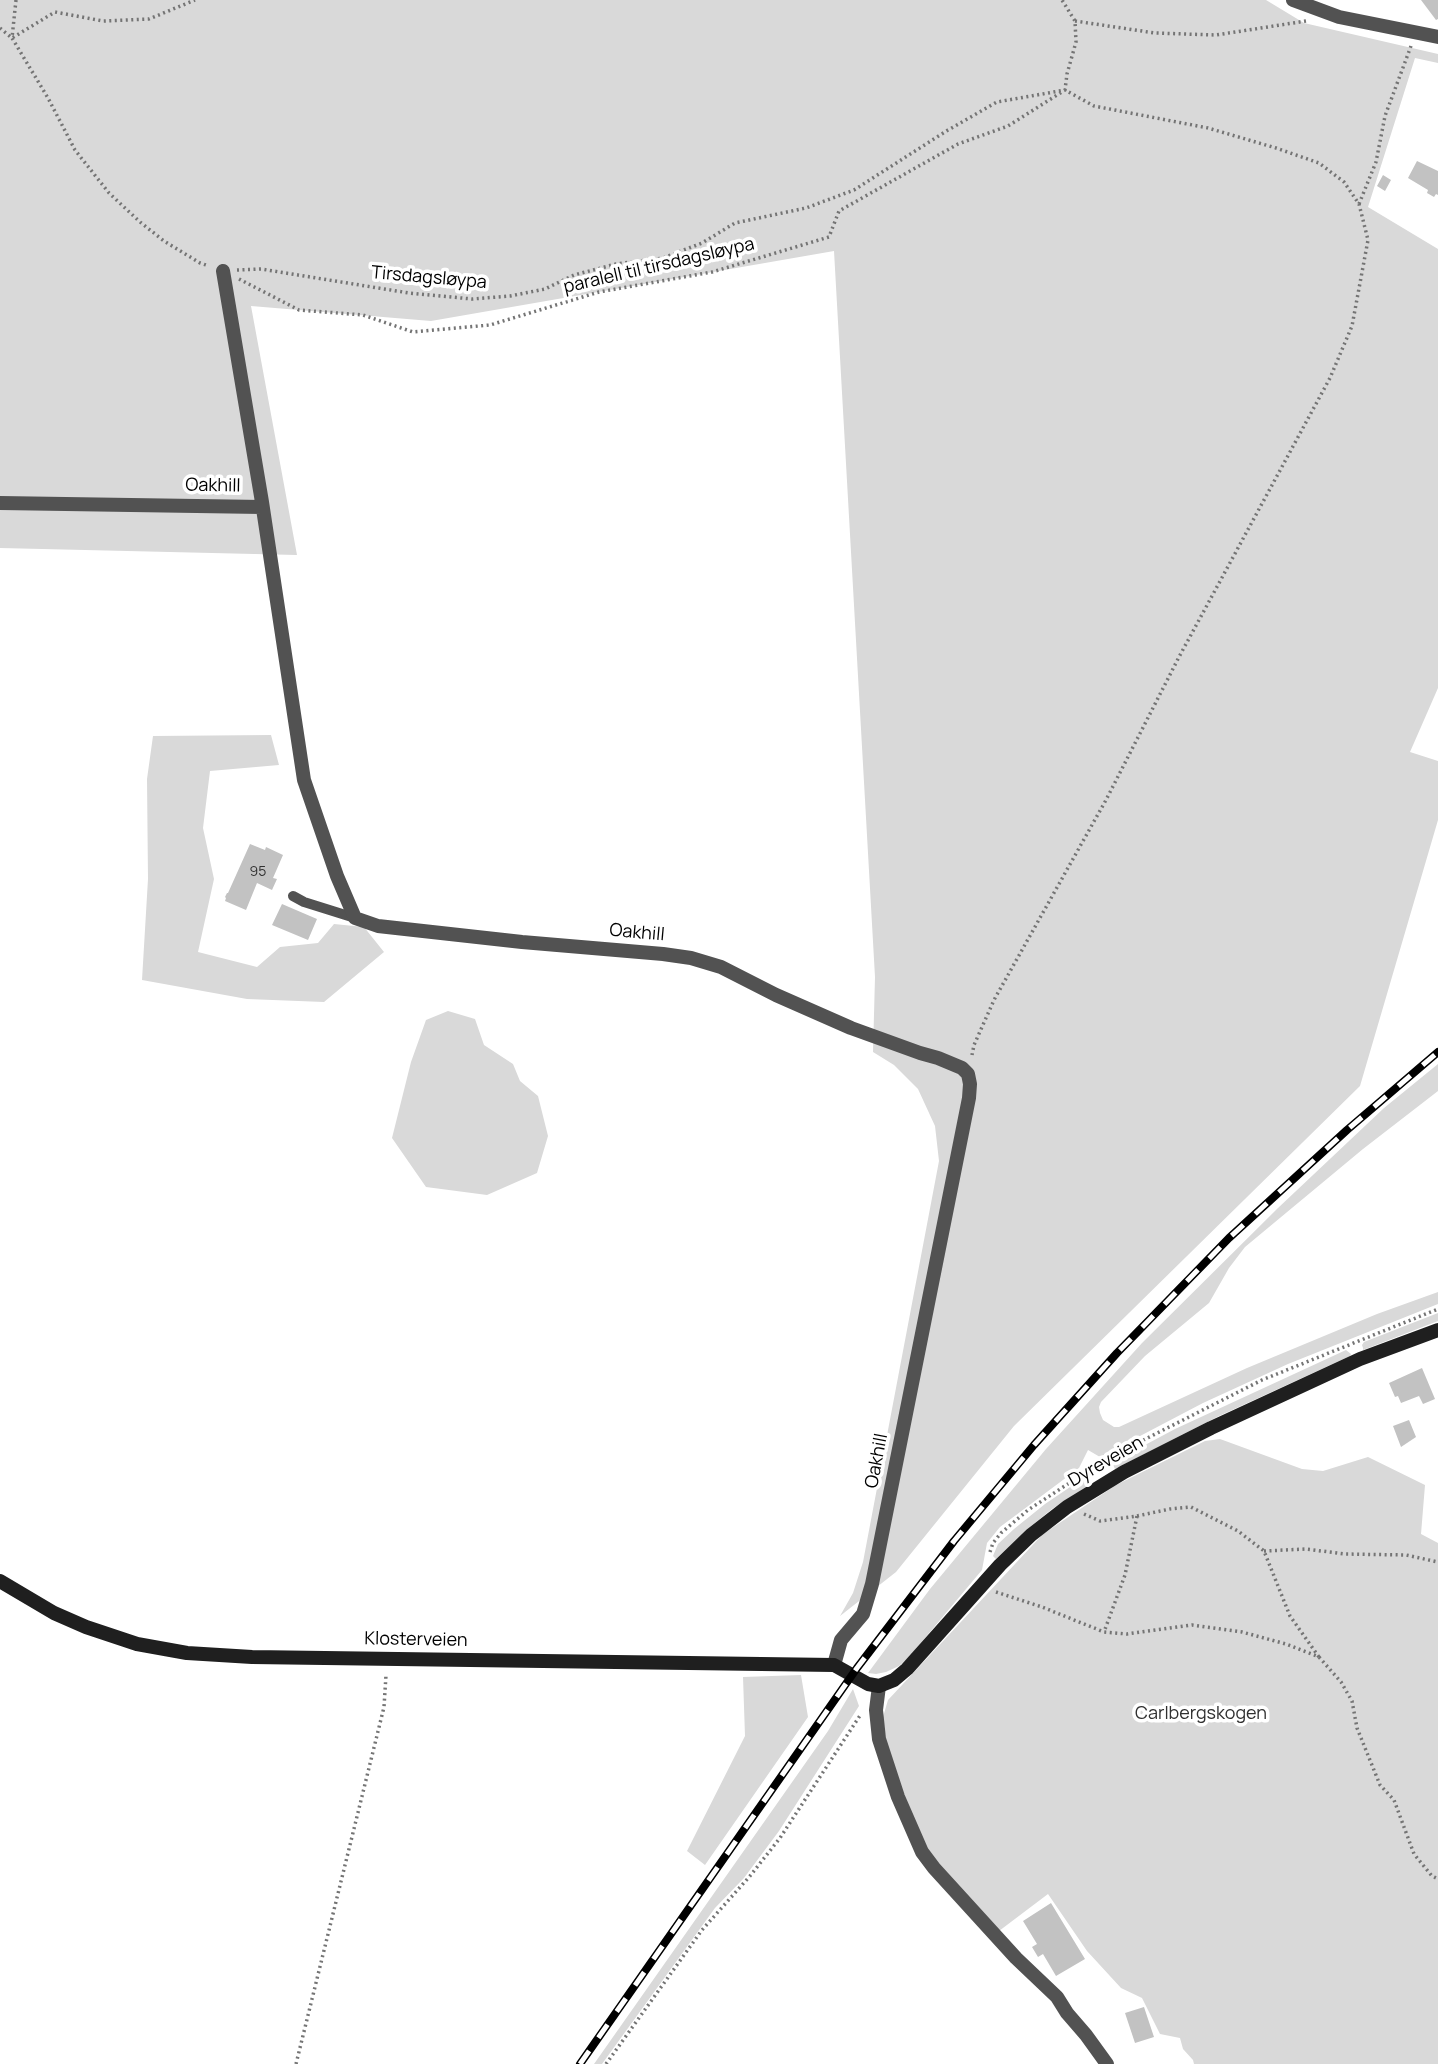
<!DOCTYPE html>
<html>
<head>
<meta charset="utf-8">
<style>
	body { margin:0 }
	canvas { display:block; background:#fff }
</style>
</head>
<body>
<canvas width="1438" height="2064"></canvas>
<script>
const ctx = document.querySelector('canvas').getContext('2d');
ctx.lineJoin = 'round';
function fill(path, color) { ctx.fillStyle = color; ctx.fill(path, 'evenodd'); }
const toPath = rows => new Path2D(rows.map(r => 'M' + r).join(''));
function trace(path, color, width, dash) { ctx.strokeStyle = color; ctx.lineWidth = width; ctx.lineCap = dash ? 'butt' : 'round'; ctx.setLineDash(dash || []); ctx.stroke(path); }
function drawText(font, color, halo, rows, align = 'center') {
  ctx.font = font + ' Manrope,sans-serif'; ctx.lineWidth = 7; ctx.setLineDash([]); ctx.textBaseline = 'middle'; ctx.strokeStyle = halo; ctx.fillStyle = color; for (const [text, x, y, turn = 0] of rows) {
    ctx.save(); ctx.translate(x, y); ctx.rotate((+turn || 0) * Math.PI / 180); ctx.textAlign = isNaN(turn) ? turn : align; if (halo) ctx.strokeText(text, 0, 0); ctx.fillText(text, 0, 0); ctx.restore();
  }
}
const green = toPath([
	[0,0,1266,0,1304,23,1438,54,1438,63,1415,58,1368,207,1438,249,1438,688,1410,752,1438,761,1438,820,1360,1086,1014,1426,896,1572,840,1616,853,1593,863,1562,939,1161,935,1126,918,1089,894,1065,873,1052,875,977,834,251,431,321,251,306,297,555,0,548],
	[271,735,279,765,210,771,203,828,214,879,198,952,257,967,280,947,318,943,334,924,364,927,384,952,324,1002,247,999,142,980,148,879,147,779,153,736],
	[448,1011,475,1019,484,1045,513,1064,520,1081,538,1096,548,1136,537,1173,487,1195,426,1187,392,1138,411,1062,426,1020],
	[1438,1064,1438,1091,1363,1149,1245,1247,1229,1268,1209,1303,1145,1356,1101,1402,1099,1407,1100,1413,1103,1420,1114,1427,1119,1427,1247,1368,1377,1314,1438,1292,1438,1304,1288,1364,1203,1403,1100,1457,1088,1450,1079,1468,1000,1527,987,1543,982,1570,909,1657,899,1666,886,1672,876,1674,868,1673,930,1589,1046,1449,1142,1343,1278,1208,1384,1108],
	[1438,1313,1438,1321,1363,1350,1363,1348,1362,1345,1364,1342],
	[1346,1350,1351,1354,1350,1356,1219,1416,1115,1469,1114,1467,1112,1464,1115,1461,1175,1429],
	[1220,1439,1302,1469,1323,1471,1368,1457,1425,1485,1421,1534,1438,1543,1438,2064,1194,2064,1193,2060,1183,2049,1180,2038,1160,2034,1142,1998,1121,1988,1087,1951,1048,1894,999,1931,930,1856,907,1805,886,1741,883,1717,888,1700,1043,1534,1116,1485,1205,1441],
	[1085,1477,1090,1480,1089,1485,1052,1509,1030,1527,996,1559,993,1556,998,1544,1014,1529,1045,1504],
	[801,1675,808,1717,705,1865,687,1851,745,1736,743,1677],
	[853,1689,859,1706,779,1831,744,1878,715,1908,602,2064,594,2064,828,1731]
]);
const building = toPath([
	[1421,0,1438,0,1438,19,1436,20],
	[1417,161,1438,171,1438,195,1436,194,1434,197,1427,193,1428,190,1408,178],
	[1383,175,1391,180,1385,191,1377,186],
	[250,844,265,850,266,847,283,855,273,878,277,879,272,890,257,883,246,910,225,901,226,898,225,897,227,893,228,893],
	[282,904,317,919,308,940,272,925],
	[1422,1368,1435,1399,1423,1404,1419,1396,1401,1403,1398,1396,1395,1397,1389,1383],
	[1409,1420,1416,1437,1401,1447,1393,1426],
	[1051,1903,1085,1959,1056,1976,1043,1954,1038,1957,1032,1947,1037,1944,1023,1921],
	[1144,2007,1154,2037,1135,2043,1125,2013]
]);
const path = toPath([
	[16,0,12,38,48,98,75,150,109,193,140,222,164,241,200,263,209,266],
	[1075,21,1155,33,1216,35,1306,21],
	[0,28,12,38,55,12,103,21,149,19,195,0],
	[1359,204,1376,162,1385,116,1411,46],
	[237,270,261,269,409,293,472,299,510,296,545,289,574,275,616,264,663,258,702,243,735,223,806,208,854,190,948,130,997,102,1065,90,1067,74,1076,42,1075,21,1062,0],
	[239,279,299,310,363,315,413,332,490,325,599,292,712,272,829,237,839,211,958,144,1008,126,1065,90,1094,106,1208,128,1276,148,1319,163,1344,182,1359,204,1368,240,1352,326,1330,378,1179,657,1106,800,994,1000,974,1045,972,1055],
	[1084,1514,1100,1521,1137,1516,1125,1575,1104,1632],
	[1137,1516,1170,1509,1191,1507,1238,1531,1264,1551,1290,1616,1319,1657],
	[1264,1551,1306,1549,1345,1554,1406,1555,1438,1562],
	[990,1552,993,1543,1001,1533,1028,1510,1106,1459,1262,1380,1438,1309],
	[996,1592,1042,1607,1104,1632,1127,1634,1192,1625,1242,1632,1286,1644,1319,1657,1341,1682,1352,1701,1357,1728,1380,1785,1394,1800,1414,1854,1432,1876,1438,1879],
	[296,2064,384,1707,386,1675],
	[606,2064,702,1930,750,1876,780,1838,861,1714]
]);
const lane = toPath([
	[293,896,304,902,355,918]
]);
const street = toPath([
	[1293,0,1339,17,1438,37],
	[223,271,262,502,304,780,337,876,355,918,378,926,522,942,663,954,691,958,721,967,776,995,851,1028,920,1053,938,1058,962,1068,968,1074,970,1084,969,1098,872,1584,863,1614,841,1640,834,1665],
	[0,503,262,507],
	[879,1686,876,1710,879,1739,898,1797,922,1852,934,1868,1016,1958,1057,1997,1067,2013,1086,2035,1107,2064]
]);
const secondary = toPath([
	[0,1581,54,1613,86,1627,137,1644,187,1653,252,1657,834,1665,868,1684,879,1686,894,1680,907,1669,1000,1565,1031,1535,1067,1507,1124,1472,1211,1428,1360,1359,1438,1330]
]);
const rail = toPath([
	[580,2064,857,1668,954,1541,1034,1445,1117,1353,1229,1238,1347,1130,1438,1052]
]);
const numberNames = [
	["95",258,872]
];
const streetNames = [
	["paralell til tirsdagsløypa",659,266,-13],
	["Tirsdagsløypa",429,278,5],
	["Oakhill",213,486,1],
	["Oakhill",637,933,5],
	["Oakhill",877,1461,-79],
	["Dyreveien",1106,1462,-30],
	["Klosterveien",416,1640,1]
];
const parkNames = [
	["Carlbergskogen",1201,1714]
];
fill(green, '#d9d9d9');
fill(building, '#c2c2c2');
trace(path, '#747474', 3.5, [2, 3.5]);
trace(lane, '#525252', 10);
trace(street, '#525252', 14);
trace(secondary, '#1f1f1f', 14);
trace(rail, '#000', 8);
trace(rail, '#fff', 5, [16]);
drawText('14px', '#303030', null, numberNames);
drawText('18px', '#000', '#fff', streetNames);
drawText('18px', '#303030', '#fff', parkNames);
</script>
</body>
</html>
